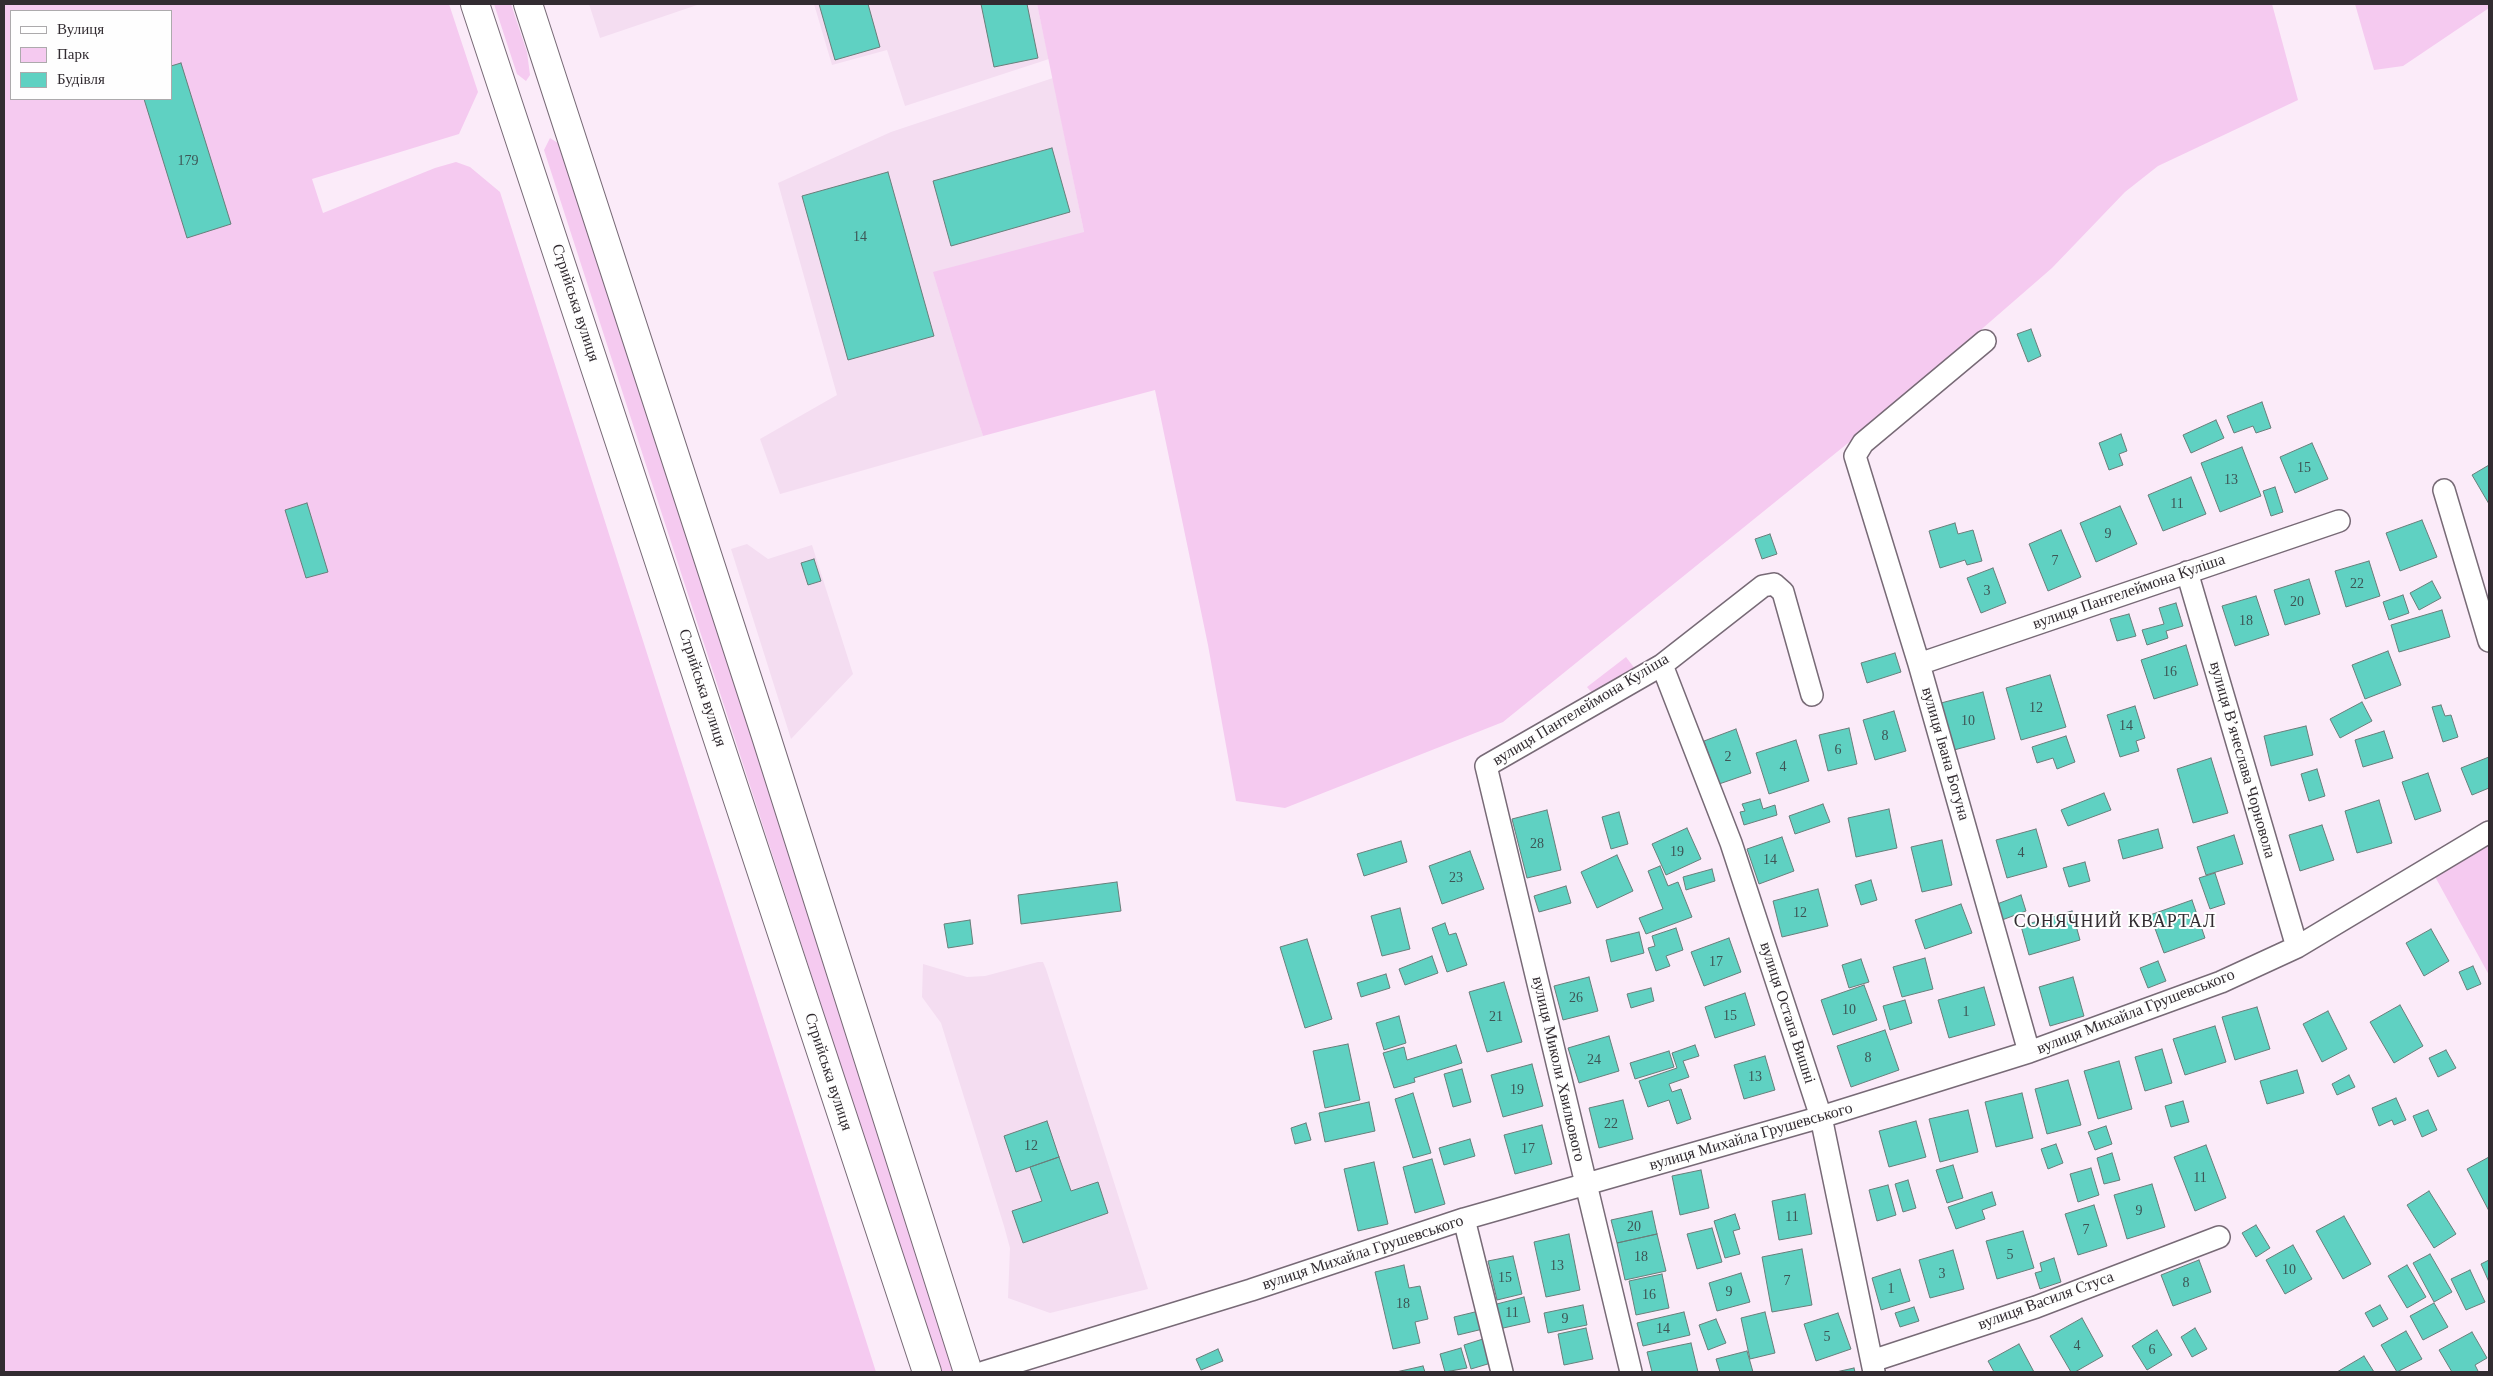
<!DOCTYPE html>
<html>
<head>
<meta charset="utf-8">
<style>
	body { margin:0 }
	#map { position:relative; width:2493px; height:1376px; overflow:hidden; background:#fbebf9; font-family:"Times New Roman",serif }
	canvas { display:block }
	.frame { position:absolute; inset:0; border:5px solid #322c31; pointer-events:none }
	.legend { position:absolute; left:10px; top:10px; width:162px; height:90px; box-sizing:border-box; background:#fefefe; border:1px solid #acaaac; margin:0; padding:6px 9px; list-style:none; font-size:15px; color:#322c31 }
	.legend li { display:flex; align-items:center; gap:10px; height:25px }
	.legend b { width:25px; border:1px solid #acaaac }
</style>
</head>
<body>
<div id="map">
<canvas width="2493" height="1376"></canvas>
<div class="frame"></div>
<ul class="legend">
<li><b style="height:6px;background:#fff"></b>Вулиця</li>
<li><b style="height:14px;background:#f5caf0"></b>Парк</li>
<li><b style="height:14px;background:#5fd1c2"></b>Будівля</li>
</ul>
</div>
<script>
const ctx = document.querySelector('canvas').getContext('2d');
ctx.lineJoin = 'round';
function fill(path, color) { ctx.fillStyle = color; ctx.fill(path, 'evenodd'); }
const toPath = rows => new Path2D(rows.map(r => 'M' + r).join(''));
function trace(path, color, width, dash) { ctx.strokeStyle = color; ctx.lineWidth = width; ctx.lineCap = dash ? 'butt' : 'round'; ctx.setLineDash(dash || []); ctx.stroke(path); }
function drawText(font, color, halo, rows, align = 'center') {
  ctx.font = font + ' "Times New Roman",serif'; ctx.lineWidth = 4; ctx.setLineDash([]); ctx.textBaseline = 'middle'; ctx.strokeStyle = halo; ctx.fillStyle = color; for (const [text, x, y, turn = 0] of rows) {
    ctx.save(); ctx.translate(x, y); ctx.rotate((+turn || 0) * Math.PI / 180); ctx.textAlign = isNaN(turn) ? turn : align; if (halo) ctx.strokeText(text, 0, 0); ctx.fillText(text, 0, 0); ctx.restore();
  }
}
const built = toPath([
	[589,4,700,4,600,38],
	[814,4,1037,4,1049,59,905,106,887,50,832,65],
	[1053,78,1084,232,960,360,983,436,780,494,760,439,837,395,778,183,891,132],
	[747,544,768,559,812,545,853,674,791,739,731,549],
	[1038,962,1043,962,1046,969,1148,1289,1050,1313,1008,1298,1010,1248,1004,1226,941,1023,922,997,923,964,967,977,985,976]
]);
const green = toPath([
	[4,4,449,4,478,92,459,134,312,179,323,213,435,168,456,162,470,167,500,192,876,1372,4,1372],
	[11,11,171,11,171,99,11,99],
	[494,4,511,4,527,52,530,75,526,81,517,74],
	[1037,4,2272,4,2298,100,2158,166,2125,192,2052,268,1884,414,1503,722,1285,808,1236,801,1208,645,1155,390,983,436,972,402,933,272,1084,232],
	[2355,4,2489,4,2489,8,2403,66,2374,70],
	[550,138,561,145,956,1372,940,1372,544,150],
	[1626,657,1639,674,1599,701,1587,687],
	[2489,840,2489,975,2433,873]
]);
const building = toPath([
	[819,4,868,4,880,47,835,60,819,4],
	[981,4,1027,4,1038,58,994,67,981,4],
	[181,63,231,224,187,238,144,99,171,99,171,66,181,63],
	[1052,148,1070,212,951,246,933,181,1052,148],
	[888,172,934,336,848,360,802,196,888,172],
	[2031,329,2041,356,2028,362,2017,334,2031,329],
	[2262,402,2271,428,2256,433,2253,426,2234,433,2227,416,2262,402],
	[2216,420,2224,438,2191,453,2183,435,2216,420],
	[2121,434,2127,451,2119,454,2123,465,2109,470,2099,443,2121,434],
	[2312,443,2328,479,2295,493,2280,457,2312,443],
	[2242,447,2261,496,2220,512,2201,463,2242,447],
	[2489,465,2489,504,2472,475,2489,465],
	[2191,477,2206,514,2163,531,2148,495,2191,477],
	[2275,487,2283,512,2271,516,2263,491,2275,487],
	[307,503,328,572,306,578,285,510,307,503],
	[2120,506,2137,544,2096,562,2080,523,2120,506],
	[2422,520,2437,557,2400,571,2386,533,2422,520],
	[1955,523,1958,534,1973,530,1982,561,1967,565,1965,560,1940,568,1929,531,1955,523],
	[2061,530,2081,577,2048,591,2029,544,2061,530],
	[1770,534,1777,554,1762,559,1755,539,1770,534],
	[814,559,821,581,808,585,801,563,814,559],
	[2369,561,2380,596,2346,607,2335,571,2369,561],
	[1993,568,2006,603,1981,613,1967,578,1993,568],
	[2309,579,2320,614,2285,625,2274,590,2309,579],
	[2432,581,2441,598,2419,610,2410,593,2432,581],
	[2403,595,2409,613,2389,620,2383,602,2403,595],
	[2256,596,2269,635,2235,646,2222,606,2256,596],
	[2176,603,2183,626,2166,631,2168,638,2147,645,2142,630,2164,624,2159,608,2176,603],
	[2442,610,2450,637,2399,652,2391,625,2442,610],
	[2129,614,2136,636,2117,641,2110,619,2129,614],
	[2186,645,2198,685,2154,699,2141,660,2186,645],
	[2388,651,2401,685,2365,699,2352,665,2388,651],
	[1895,653,1901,672,1867,683,1861,663,1895,653],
	[2050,675,2066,727,2021,740,2006,688,2050,675],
	[1983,692,1995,739,1954,750,1941,703,1983,692],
	[2362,702,2372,721,2340,738,2330,719,2362,702],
	[2441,705,2445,716,2451,715,2458,737,2443,742,2432,707,2441,705],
	[2135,706,2145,738,2136,741,2139,751,2120,757,2107,715,2135,706],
	[1894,711,1906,751,1875,760,1863,720,1894,711],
	[2306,726,2313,755,2271,766,2264,736,2306,726],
	[1849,728,1857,764,1828,771,1819,735,1849,728],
	[1736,729,1751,773,1719,784,1704,741,1736,729],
	[2384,731,2393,758,2363,767,2355,740,2384,731],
	[2066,736,2075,762,2057,769,2053,758,2037,763,2032,747,2066,736],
	[1796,740,1809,781,1769,794,1756,753,1796,740],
	[2489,757,2489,788,2472,795,2461,768,2489,757],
	[2211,758,2228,813,2193,823,2177,769,2211,758],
	[2317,769,2325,796,2309,801,2301,774,2317,769],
	[2428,773,2441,811,2415,820,2402,782,2428,773],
	[2104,793,2111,810,2068,826,2061,810,2104,793],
	[1760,799,1763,809,1775,805,1777,815,1744,825,1740,812,1745,811,1742,804,1760,799],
	[2379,800,2392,843,2357,853,2345,811,2379,800],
	[1823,804,1830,822,1795,834,1789,816,1823,804],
	[1889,809,1897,848,1856,857,1848,818,1889,809],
	[1547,810,1561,870,1527,878,1512,819,1547,810],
	[1619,812,1628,844,1611,849,1602,817,1619,812],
	[2322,825,2334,860,2300,871,2289,835,2322,825],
	[1687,828,1701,859,1666,875,1652,844,1687,828],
	[2036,829,2047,867,2007,878,1996,840,2036,829],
	[2158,829,2163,848,2123,859,2118,840,2158,829],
	[2234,835,2243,864,2206,875,2197,847,2234,835],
	[1782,837,1794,871,1759,884,1747,849,1782,837],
	[1942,840,1952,885,1922,892,1911,847,1942,840],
	[1401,841,1407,862,1364,876,1357,854,1401,841],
	[1470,851,1484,889,1442,904,1429,866,1470,851],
	[1617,855,1633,891,1597,908,1581,872,1617,855],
	[2085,862,2090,881,2069,887,2063,868,2085,862],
	[1660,866,1668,886,1678,882,1692,917,1646,934,1639,918,1663,909,1648,871,1660,866],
	[1712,869,1715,881,1686,890,1683,877,1712,869],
	[2215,873,2225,904,2210,909,2199,878,2215,873],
	[1871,880,1877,900,1861,905,1855,885,1871,880],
	[1117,882,1121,911,1021,924,1018,895,1117,882],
	[1566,886,1571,903,1539,912,1534,896,1566,886],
	[1818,889,1828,926,1782,937,1773,901,1818,889],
	[2021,895,2026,911,2002,920,1997,904,2021,895],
	[2192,900,2205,938,2164,953,2150,915,2192,900],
	[1961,904,1972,933,1925,949,1915,920,1961,904],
	[1400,908,1410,949,1382,956,1371,916,1400,908],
	[2072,911,2080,940,2029,955,2021,926,2072,911],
	[970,920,973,944,948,948,944,924,970,920],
	[1445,923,1449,935,1456,933,1467,965,1447,972,1432,928,1445,923],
	[1676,928,1683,950,1666,956,1670,966,1656,971,1648,948,1655,946,1652,936,1676,928],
	[2431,929,2449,961,2424,976,2406,943,2431,929],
	[1639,932,1644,953,1611,962,1606,940,1639,932],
	[1729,938,1741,972,1704,986,1691,952,1729,938],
	[1307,939,1332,1019,1305,1028,1280,947,1307,939],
	[1432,956,1438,973,1405,985,1399,969,1432,956],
	[1925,958,1933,989,1902,997,1893,967,1925,958],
	[1861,959,1869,982,1849,988,1842,965,1861,959],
	[2158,961,2166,981,2148,988,2140,968,2158,961],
	[2473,966,2481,984,2467,990,2459,972,2473,966],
	[1386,974,1390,988,1361,997,1357,983,1386,974],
	[1589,977,1598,1011,1563,1020,1554,986,1589,977],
	[2073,977,2084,1016,2050,1026,2039,987,2073,977],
	[1504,982,1522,1042,1487,1052,1469,992,1504,982],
	[1864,985,1877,1020,1833,1035,1821,1000,1864,985],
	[1984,987,1995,1025,1949,1038,1938,1000,1984,987],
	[1651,988,1654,1001,1631,1008,1627,994,1651,988],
	[1745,993,1755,1025,1715,1038,1705,1007,1745,993],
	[1905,1000,1912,1023,1890,1030,1883,1006,1905,1000],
	[2400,1005,2423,1046,2394,1063,2370,1022,2400,1005],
	[2257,1007,2270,1049,2235,1060,2222,1017,2257,1007],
	[2328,1011,2347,1049,2322,1062,2303,1024,2328,1011],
	[1399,1016,1406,1043,1384,1050,1376,1023,1399,1016],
	[2215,1026,2226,1062,2185,1075,2173,1039,2215,1026],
	[1885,1030,1899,1070,1851,1087,1837,1046,1885,1030],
	[1609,1036,1619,1071,1579,1083,1568,1048,1609,1036],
	[1348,1044,1360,1100,1325,1108,1313,1051,1348,1044],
	[1456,1045,1462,1063,1414,1078,1415,1082,1394,1088,1383,1053,1404,1047,1407,1060,1456,1045],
	[1695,1045,1699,1056,1683,1061,1689,1077,1669,1084,1672,1092,1681,1089,1691,1119,1677,1124,1669,1100,1648,1107,1639,1081,1677,1068,1672,1053,1695,1045],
	[2162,1049,2172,1083,2145,1091,2135,1057,2162,1049],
	[2446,1050,2456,1068,2438,1077,2429,1058,2446,1050],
	[1669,1051,1674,1067,1635,1079,1630,1063,1669,1051],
	[1765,1056,1775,1090,1744,1099,1734,1065,1765,1056],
	[2119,1061,2132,1109,2098,1119,2084,1071,2119,1061],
	[1532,1064,1543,1106,1503,1117,1491,1075,1532,1064],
	[1462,1069,1471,1102,1453,1107,1444,1074,1462,1069],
	[2297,1070,2304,1093,2267,1104,2260,1081,2297,1070],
	[2349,1075,2355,1087,2337,1095,2332,1084,2349,1075],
	[2068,1080,2081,1125,2047,1134,2035,1089,2068,1080],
	[1413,1093,1431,1153,1413,1158,1395,1099,1413,1093],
	[2022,1093,2033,1138,1996,1147,1985,1102,2022,1093],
	[2396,1098,2406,1120,2394,1125,2392,1120,2379,1126,2372,1108,2396,1098],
	[1623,1100,1633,1139,1599,1148,1589,1108,1623,1100],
	[2183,1101,2189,1122,2171,1127,2165,1106,2183,1101],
	[1369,1102,1375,1131,1325,1142,1319,1113,1369,1102],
	[1968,1110,1978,1152,1940,1162,1929,1119,1968,1110],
	[2428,1110,2437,1130,2422,1137,2413,1116,2428,1110],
	[1047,1121,1059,1157,1016,1172,1004,1136,1047,1121],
	[1916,1121,1926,1157,1889,1167,1879,1131,1916,1121],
	[1306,1123,1311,1140,1295,1144,1291,1128,1306,1123],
	[1542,1125,1552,1164,1515,1174,1504,1135,1542,1125],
	[2106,1126,2112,1144,2095,1150,2088,1132,2106,1126],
	[1470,1139,1475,1156,1444,1165,1439,1148,1470,1139],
	[2056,1144,2063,1163,2048,1169,2041,1149,2056,1144],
	[2206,1145,2226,1198,2195,1211,2174,1157,2206,1145],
	[2112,1153,2120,1180,2104,1184,2097,1158,2112,1153],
	[1059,1157,1071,1191,1098,1182,1108,1213,1023,1243,1012,1211,1042,1201,1030,1167,1059,1157],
	[2489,1157,2489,1211,2467,1169,2489,1157],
	[1432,1159,1445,1204,1415,1213,1403,1167,1432,1159],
	[1374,1162,1388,1224,1358,1231,1344,1169,1374,1162],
	[1953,1165,1963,1198,1947,1203,1936,1170,1953,1165],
	[2091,1168,2099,1195,2078,1202,2070,1174,2091,1168],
	[1701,1170,1709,1208,1680,1215,1672,1176,1701,1170],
	[1908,1180,1916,1208,1903,1212,1895,1184,1908,1180],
	[2152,1184,2165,1227,2127,1239,2114,1195,2152,1184],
	[1888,1185,1896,1215,1877,1221,1869,1190,1888,1185],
	[2429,1191,2456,1234,2434,1248,2407,1205,2429,1191],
	[1992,1192,1996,1205,1982,1210,1985,1219,1956,1229,1948,1207,1992,1192],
	[1805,1194,1812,1234,1779,1240,1772,1201,1805,1194],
	[2094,1205,2107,1246,2078,1255,2065,1214,2094,1205],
	[1652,1211,1657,1234,1617,1243,1611,1220,1652,1211],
	[1735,1214,1740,1229,1733,1231,1740,1254,1725,1258,1714,1221,1735,1214],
	[2344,1216,2371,1264,2343,1279,2316,1231,2344,1216],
	[2256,1225,2270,1248,2256,1257,2242,1233,2256,1225],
	[1712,1228,1722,1262,1697,1269,1687,1234,1712,1228],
	[2023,1231,2034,1268,1997,1279,1986,1241,2023,1231],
	[1569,1234,1580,1290,1546,1297,1534,1242,1569,1234],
	[1657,1234,1666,1271,1625,1280,1617,1243,1657,1234],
	[2293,1245,2312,1279,2285,1294,2266,1260,2293,1245],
	[1802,1249,1812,1305,1772,1312,1762,1257,1802,1249],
	[1953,1250,1964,1289,1930,1298,1919,1260,1953,1250],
	[2430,1254,2452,1292,2434,1302,2413,1263,2430,1254],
	[1513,1256,1522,1294,1497,1300,1488,1261,1513,1256],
	[2054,1258,2061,1282,2040,1289,2035,1273,2042,1271,2040,1263,2054,1258],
	[2199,1260,2211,1292,2173,1306,2161,1275,2199,1260],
	[2489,1260,2489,1282,2481,1264,2489,1260],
	[1404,1265,1409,1288,1420,1286,1428,1319,1415,1322,1420,1343,1393,1349,1375,1272,1404,1265],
	[2407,1265,2426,1297,2407,1308,2388,1276,2407,1265],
	[1900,1269,1910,1301,1881,1310,1872,1278,1900,1269],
	[2470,1270,2485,1302,2466,1310,2451,1279,2470,1270],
	[1741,1273,1750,1302,1717,1311,1709,1283,1741,1273],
	[1662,1274,1669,1308,1636,1315,1629,1281,1662,1274],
	[1524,1297,1530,1322,1499,1329,1493,1305,1524,1297],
	[2434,1303,2448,1327,2423,1340,2410,1316,2434,1303],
	[1583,1305,1587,1325,1548,1333,1544,1313,1583,1305],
	[2380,1305,2388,1319,2373,1327,2365,1313,2380,1305],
	[1914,1307,1919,1321,1900,1327,1895,1313,1914,1307],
	[1479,1311,1483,1329,1458,1335,1454,1317,1479,1311],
	[1684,1312,1690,1335,1643,1346,1637,1323,1684,1312],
	[1765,1312,1775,1353,1750,1359,1741,1318,1765,1312],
	[1838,1313,1851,1349,1816,1361,1804,1324,1838,1313],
	[2082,1318,2103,1356,2075,1372,2071,1372,2050,1336,2082,1318],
	[1716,1319,1726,1343,1708,1350,1699,1325,1716,1319],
	[1586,1328,1593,1359,1564,1365,1558,1334,1586,1328],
	[2195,1328,2207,1349,2192,1357,2181,1337,2195,1328],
	[2157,1330,2172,1355,2147,1370,2132,1346,2157,1330],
	[2406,1331,2422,1359,2397,1372,2381,1345,2406,1331],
	[2472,1332,2487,1358,2475,1365,2478,1371,2476,1372,2452,1372,2439,1350,2472,1332],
	[1483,1339,1491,1363,1471,1369,1464,1345,1483,1339],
	[1691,1343,1698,1372,1652,1372,1647,1352,1691,1343],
	[2019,1344,2034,1372,1994,1372,1988,1361,2019,1344],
	[1461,1348,1467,1368,1445,1372,1440,1354,1461,1348],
	[1218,1349,1223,1361,1201,1370,1196,1359,1218,1349],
	[1747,1351,1753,1372,1720,1372,1716,1359,1747,1351],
	[2364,1356,2374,1372,2337,1372,2364,1356],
	[1423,1366,1425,1372,1396,1372,1423,1366],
	[1854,1368,1855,1372,1836,1372,1854,1368]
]);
const street = toPath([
	[1985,341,1863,443,1855,456,1919,664,2029,1052],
	[2444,490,2489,641],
	[2187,572,2297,947],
	[1919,664,2339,521],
	[1662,665,1731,843,1821,1117,1874,1372],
	[1464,1219,1502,1372],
	[1872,1361,2036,1307,2219,1237],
	[984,1372,1251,1290,1464,1219,1821,1117,2029,1052,2221,982,2297,947,2489,832],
	[1631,1372,1486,766,1662,665,1763,586,1774,584,1783,592,1812,695]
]);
const primary = toPath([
	[475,4,927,1372],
	[528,4,765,733,968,1372]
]);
const numberNames = [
	["179",188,161],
	["14",860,237],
	["15",2304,468],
	["13",2231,480],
	["11",2177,504],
	["9",2108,534],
	["7",2055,561],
	["22",2357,584],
	["3",1987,591],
	["20",2297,602],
	["18",2246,621],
	["16",2170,672],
	["12",2036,708],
	["10",1968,721],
	["14",2126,726],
	["8",1885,736],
	["6",1838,750],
	["2",1728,757],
	["4",1783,767],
	["28",1537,844],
	["19",1677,852],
	["4",2021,853],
	["14",1770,860],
	["23",1456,878],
	["12",1800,913],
	["17",1716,962],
	["26",1576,998],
	["10",1849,1010],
	["1",1966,1012],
	["15",1730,1016],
	["21",1496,1017],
	["8",1868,1058],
	["24",1594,1060],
	["13",1755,1077],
	["19",1517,1090],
	["22",1611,1124],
	["12",1031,1146],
	["17",1528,1149],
	["11",2200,1178],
	["9",2139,1211],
	["11",1792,1217],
	["20",1634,1227],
	["7",2086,1230],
	["5",2010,1255],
	["18",1641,1257],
	["13",1557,1266],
	["10",2289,1270],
	["3",1942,1274],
	["15",1505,1278],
	["7",1787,1281],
	["8",2186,1283],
	["1",1891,1289],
	["9",1729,1292],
	["16",1649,1295],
	["18",1403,1304],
	["11",1512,1313],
	["9",1565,1319],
	["14",1663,1329],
	["5",1827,1337],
	["4",2077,1346],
	["6",2152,1350]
];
const streetNames = [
	["Стрийська вулиця",575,303,72],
	["вулиця Пантелеймона Куліша",2129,592,-19],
	["Стрийська вулиця",702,688,72],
	["вулиця Пантелеймона Куліша",1581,710,-31],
	["вулиця Івана Богуна",1945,754,74],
	["вулиця Вʼячеслава Чорновола",2242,760,74],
	["вулиця Михайла Грушевського",2136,1012,-21],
	["вулиця Остапа Вишні",1787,1013,72],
	["вулиця Миколи Хвильового",1558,1069,77],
	["Стрийська вулиця",828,1072,72],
	["вулиця Михайла Грушевського",1751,1137,-16],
	["вулиця Михайла Грушевського",1363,1253,-18],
	["вулиця Василя Стуса",2046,1301,-20]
];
const neighbourhoodNames = [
	["СОНЯЧНИЙ КВАРТАЛ",2115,922]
];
fill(built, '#f4ddf1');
fill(green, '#f5caf0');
fill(building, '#5fd1c2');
trace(building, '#697e7a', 1);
trace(street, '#776a76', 24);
trace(primary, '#776a76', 30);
trace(street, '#fff', 21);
trace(primary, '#fff', 28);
drawText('14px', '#3d5555', null, numberNames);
drawText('16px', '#322c31', '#fefefe', streetNames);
ctx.letterSpacing = '1px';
drawText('18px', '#322c31', '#fefefe', neighbourhoodNames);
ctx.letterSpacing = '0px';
</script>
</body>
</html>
